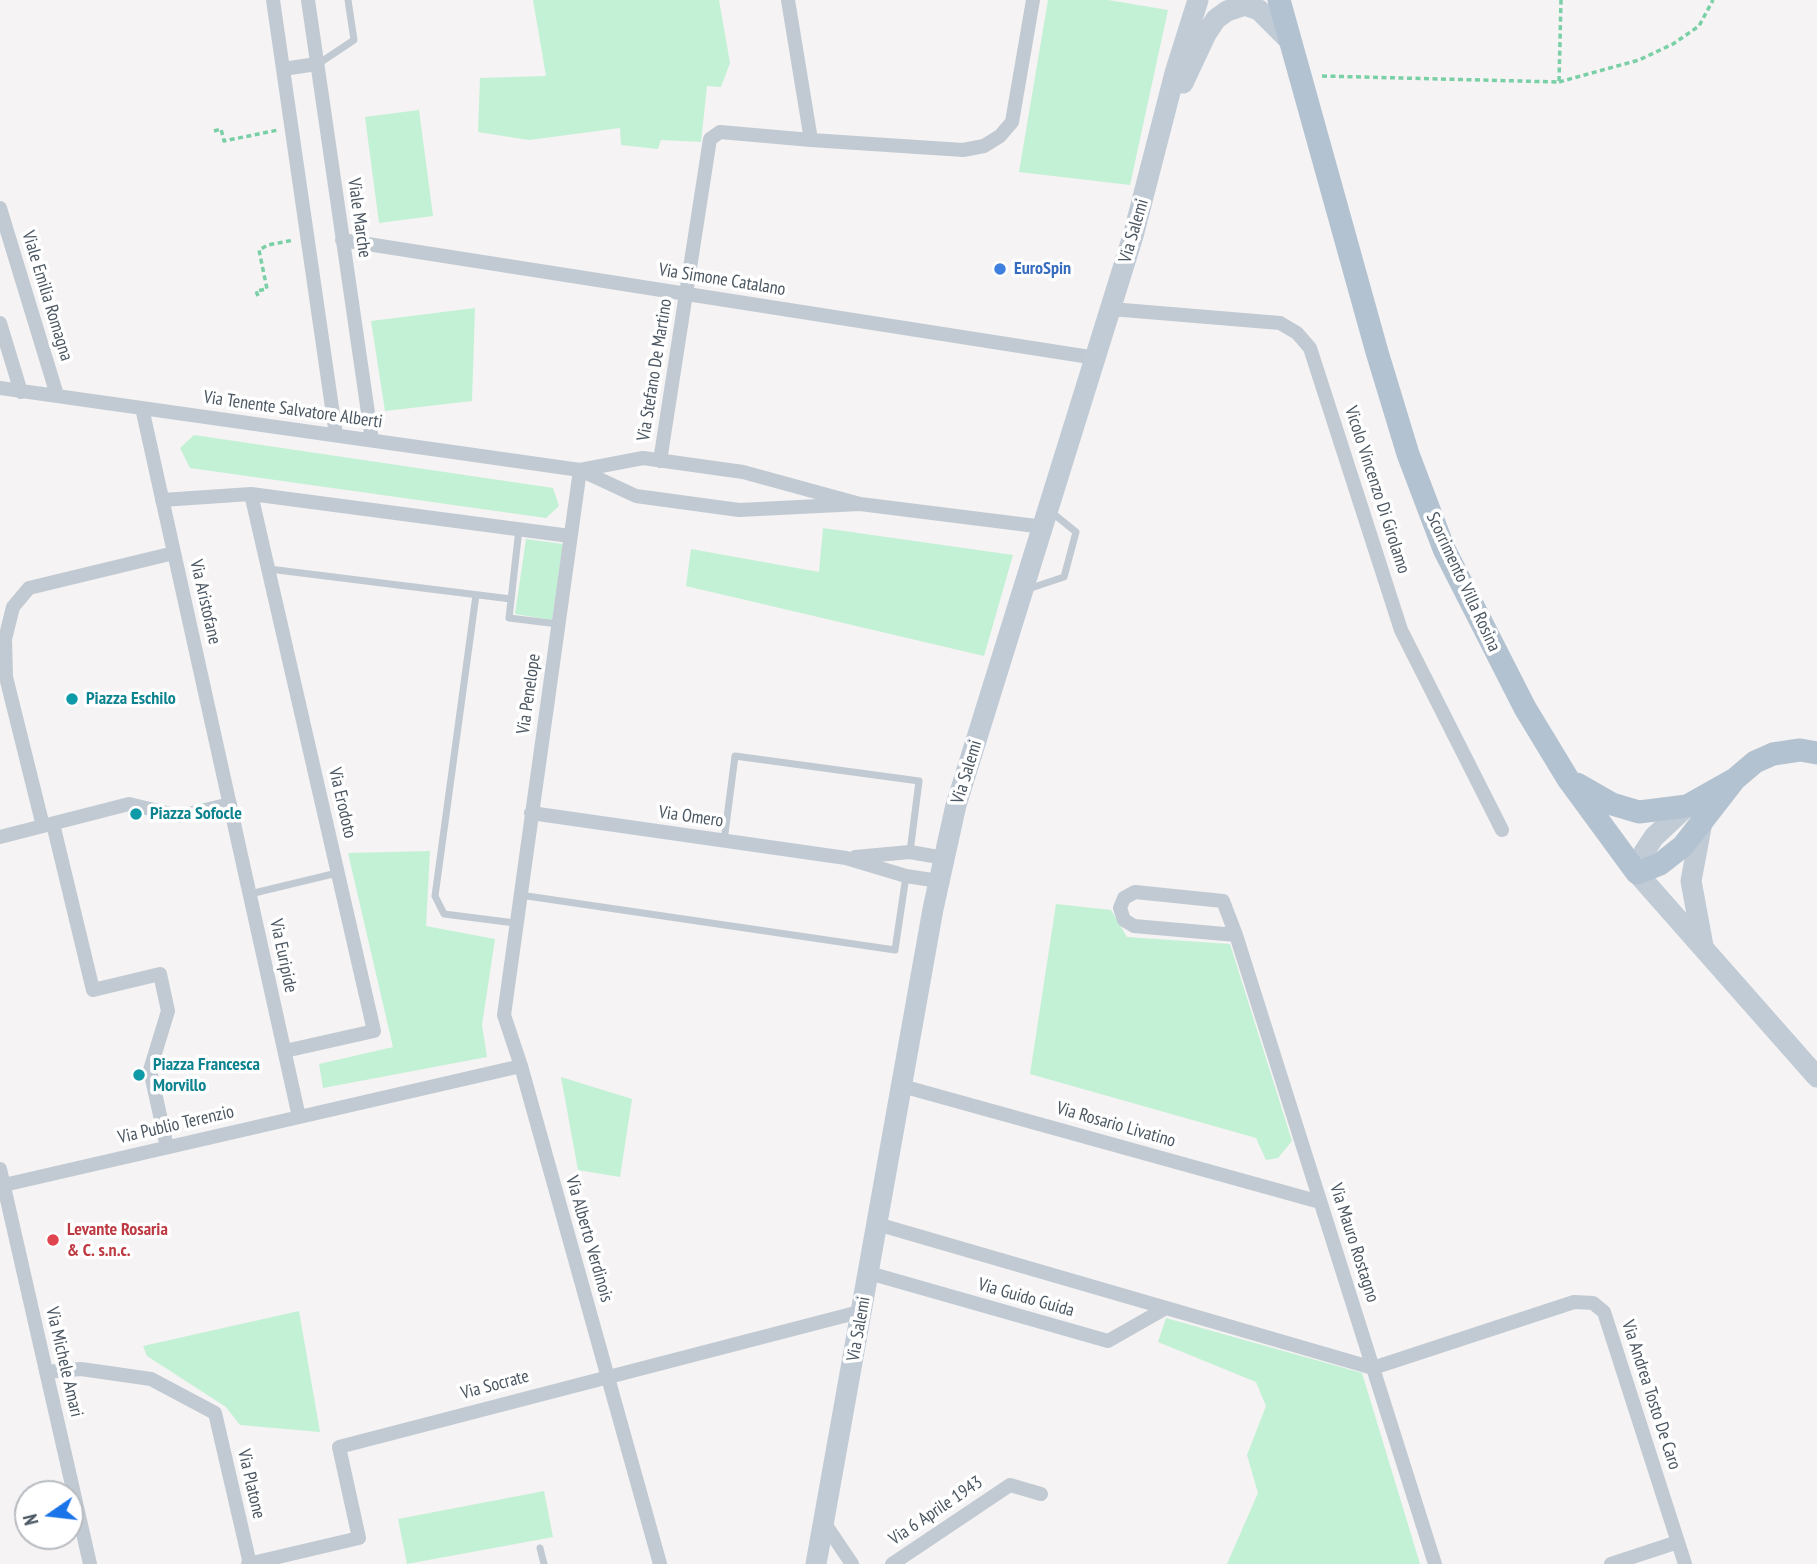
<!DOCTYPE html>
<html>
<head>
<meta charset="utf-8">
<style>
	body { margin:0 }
	#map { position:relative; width:1817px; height:1564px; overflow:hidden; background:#f5f3f3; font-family:"PT Sans Narrow",sans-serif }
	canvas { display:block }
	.north { position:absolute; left:14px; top:1480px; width:70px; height:70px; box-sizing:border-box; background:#fff; border:2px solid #b7bbc0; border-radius:50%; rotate:256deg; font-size:19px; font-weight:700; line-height:28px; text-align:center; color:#4a5661 }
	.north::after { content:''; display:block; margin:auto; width:24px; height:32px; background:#1a73e8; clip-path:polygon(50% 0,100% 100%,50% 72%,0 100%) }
</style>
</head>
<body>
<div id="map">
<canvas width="1817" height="1564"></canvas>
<div class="north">N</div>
</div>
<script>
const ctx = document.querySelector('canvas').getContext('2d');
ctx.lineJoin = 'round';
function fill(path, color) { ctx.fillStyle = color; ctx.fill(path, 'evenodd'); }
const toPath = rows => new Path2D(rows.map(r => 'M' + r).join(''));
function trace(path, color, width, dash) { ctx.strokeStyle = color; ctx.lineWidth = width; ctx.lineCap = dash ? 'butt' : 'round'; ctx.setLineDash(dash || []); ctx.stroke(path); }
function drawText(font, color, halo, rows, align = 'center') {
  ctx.font = font + ' "PT Sans Narrow",sans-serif'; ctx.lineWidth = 7; ctx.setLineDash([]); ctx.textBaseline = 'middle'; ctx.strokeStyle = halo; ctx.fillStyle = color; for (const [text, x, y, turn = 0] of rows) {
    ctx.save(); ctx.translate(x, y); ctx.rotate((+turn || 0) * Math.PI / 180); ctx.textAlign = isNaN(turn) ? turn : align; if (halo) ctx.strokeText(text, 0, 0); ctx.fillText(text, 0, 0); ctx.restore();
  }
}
const green = toPath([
	[533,0,719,0,730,63,721,87,707,86,701,142,661,140,658,149,621,145,620,128,529,140,478,132,480,78,546,76],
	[1048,0,1108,0,1168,10,1130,185,1019,172],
	[419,110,433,216,379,223,365,117],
	[475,308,472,401,385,411,371,321],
	[194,435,553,488,559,506,546,518,190,468,180,448],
	[823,528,1013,555,984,656,686,586,691,549,819,572],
	[526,539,563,544,552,620,515,614],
	[430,851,426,926,495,939,482,1025,487,1057,323,1088,319,1064,393,1047,348,853],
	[1056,904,1111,910,1127,937,1230,944,1292,1141,1278,1158,1266,1160,1256,1138,1030,1074],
	[561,1077,632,1099,620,1177,578,1170],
	[299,1311,320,1432,240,1425,226,1407,147,1356,143,1346],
	[1166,1318,1362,1373,1420,1564,1227,1564,1258,1493,1247,1455,1266,1406,1256,1382,1158,1342],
	[544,1491,553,1537,407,1564,398,1519]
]);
const path = toPath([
	[1322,76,1559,82,1561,0],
	[1559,82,1639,60,1673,44,1699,26,1713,0],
	[214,131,221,129,224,141,278,130],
	[258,296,256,291,267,289,259,250,268,245,294,240]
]);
const lane = toPath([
	[318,64,354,40,348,0],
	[519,529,509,618,558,624],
	[269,569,511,599],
	[1028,589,1064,577,1076,532,1050,511],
	[476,595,435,896,444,914,515,923],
	[724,841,735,756,919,781,910,852],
	[250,894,337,873],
	[520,895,895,950,906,876],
	[540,1548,544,1564]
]);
const street = toPath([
	[273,0,336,435],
	[308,0,372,440],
	[788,0,811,140,963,150,984,146,1000,136,1012,122,1033,0],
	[283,69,317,64],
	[0,208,57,395],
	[342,240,1096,358],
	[1111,309,1280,323,1297,333,1310,348,1401,630,1502,830],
	[0,323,21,392],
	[0,388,580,470,636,496,739,510,860,504],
	[142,408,299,1117],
	[660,461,710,139,720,132,811,140],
	[580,470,504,1015,521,1066,660,1564],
	[580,470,643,458,743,472,860,504,1044,527],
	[251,494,374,1031,285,1051],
	[162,500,251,494,570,536],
	[531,813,846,858,906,876,939,881],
	[53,824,93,990,160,974,168,1011,150,1070,167,1147],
	[43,826,6,677,5,639,13,607,29,588,174,553],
	[0,837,129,804,180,816,230,804],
	[855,857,910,852,944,858],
	[1236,935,1134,926,1124,920,1120,908,1124,898,1135,892,1223,901,1236,935,1435,1564],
	[902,1086,1320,1202],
	[0,1169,90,1564],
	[4,1185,521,1066],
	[877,1224,1373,1368,1574,1302,1593,1303,1604,1312,1685,1564],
	[869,1273,1108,1341,1166,1308],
	[46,1372,81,1369,151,1379,215,1413,250,1564],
	[823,1521,852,1564],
	[248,1564,359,1538,339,1447,863,1311],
	[892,1564,1010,1485,1041,1494],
	[1611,1564,1678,1542]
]);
const secondary = toPath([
	[1183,83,1206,34,1216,19,1227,11,1245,5,1259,10,1291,42],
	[1687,806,1654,837,1644,852,1637,873,1817,1077],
	[1702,822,1691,881,1703,946],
	[816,1564,933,909,956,805,1133,236,1175,73,1198,0]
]);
const primary = toPath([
	[1279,0,1377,352,1408,454,1444,549,1525,708,1568,779,1637,873,1660,864,1683,846,1735,779],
	[1577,784,1612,804,1639,812,1687,806,1735,779,1755,762,1773,754,1800,750,1817,753]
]);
const markers = [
	[1000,269,7,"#3f7fe0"],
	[72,699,7,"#0f9aa8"],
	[136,814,7,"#0f9aa8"],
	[139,1075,7,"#0f9aa8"],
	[53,1240,7,"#e0444e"]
];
const streetNames = [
	["Viale Marche",359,218,82],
	["Via Salemi",1134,231,-74],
	["Via Simone Catalano",722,280,9],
	["Viale Emilia Romagna",47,296,73],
	["Via Stefano De Martino",655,370,-81],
	["Via Tenente Salvatore Alberti",293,410,8],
	["Vicolo Vincenzo Di Girolamo",1377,490,72],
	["Scorrimento Villa Rosina",1463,582,65],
	["Via Aristofane",205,602,77],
	["Via Penelope",529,694,-82],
	["Via Salemi",967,772,-73],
	["Via Erodoto",342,803,77],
	["Via Omero",691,817,8],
	["Via Euripide",283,956,78],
	["Via Publio Terenzio",176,1125,-13],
	["Via Rosario Livatino",1116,1125,16],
	["Via Alberto Verdinois",589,1239,74],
	["Via Mauro Rostagno",1354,1243,72],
	["Via Guido Guida",1026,1298,16],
	["Via Salemi",859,1329,-80],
	["Via Michele Amari",64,1362,77],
	["Via Socrate",495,1385,-15],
	["Via Andrea Tosto De Caro",1651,1395,72],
	["Via Platone",251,1484,77],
	["Via 6 Aprile 1943",936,1511,-34]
];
const shopNames = [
	["EuroSpin",1014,269]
];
const cultureNames = [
	["Piazza Eschilo",86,699],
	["Piazza Sofocle",150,814],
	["Piazza Francesca",153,1065],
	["Morvillo",153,1086]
];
const healthNames = [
	["Levante Rosaria",67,1230],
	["& C. s.n.c.",67,1251]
];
fill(green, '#c3f1d5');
trace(path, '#7ad0a6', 3.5, [5, 3.5]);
trace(lane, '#c1cad2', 7);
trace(street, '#c1cad2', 14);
trace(secondary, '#c1cbd6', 21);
trace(primary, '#b3c2d1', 23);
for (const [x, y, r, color] of markers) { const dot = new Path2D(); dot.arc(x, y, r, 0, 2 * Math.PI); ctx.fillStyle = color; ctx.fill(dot); trace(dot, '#fff', 2.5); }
drawText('18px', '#4a5661', '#fff', streetNames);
drawText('bold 18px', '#366cbe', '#fff', shopNames, 'left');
drawText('bold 18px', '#0d838f', '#fff', cultureNames, 'left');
drawText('bold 18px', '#be3a42', '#fff', healthNames, 'left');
</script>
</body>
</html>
